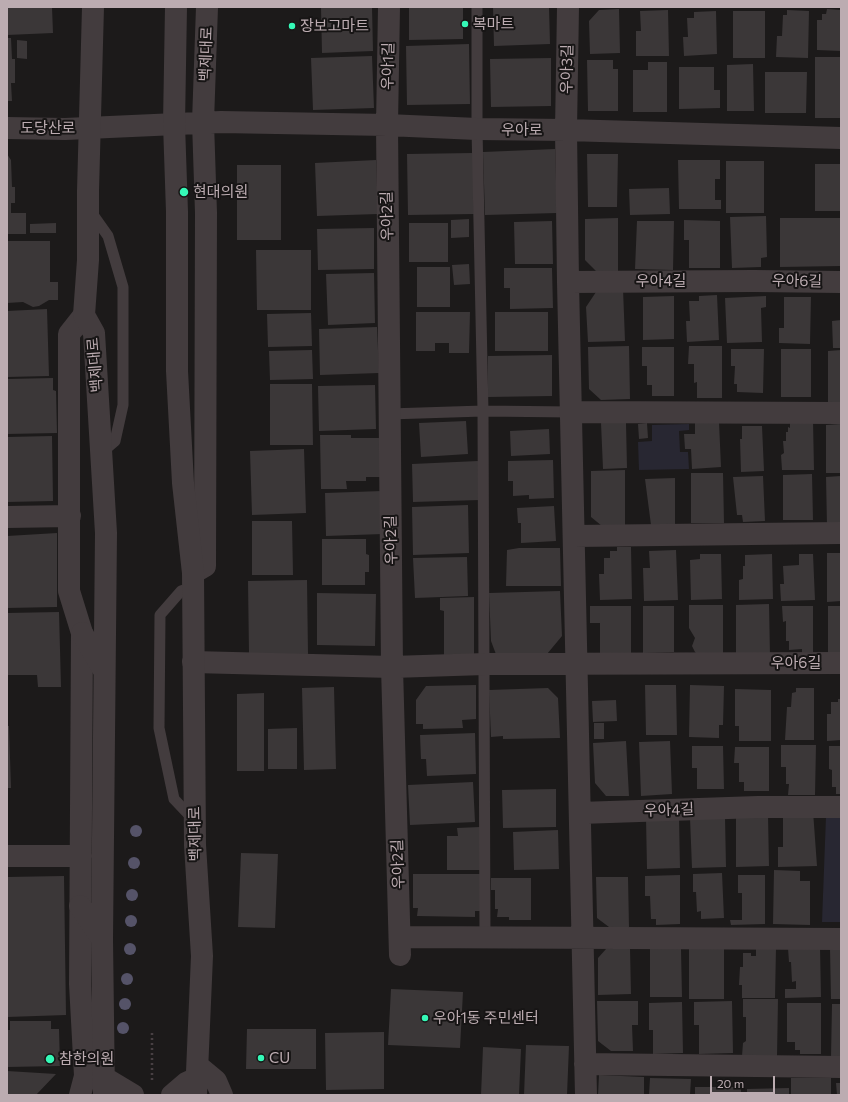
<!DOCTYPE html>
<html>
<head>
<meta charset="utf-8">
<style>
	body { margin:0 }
	#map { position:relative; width:848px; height:1102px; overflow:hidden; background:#1c1a1a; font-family:Commissioner,sans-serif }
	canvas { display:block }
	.frame { position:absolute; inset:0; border:8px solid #bcacb1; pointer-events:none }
	.scale { position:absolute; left:710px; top:1076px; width:65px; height:18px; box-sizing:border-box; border:2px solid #bcacb1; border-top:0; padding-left:5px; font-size:12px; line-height:14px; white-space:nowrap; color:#bcacb1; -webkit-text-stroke:3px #171515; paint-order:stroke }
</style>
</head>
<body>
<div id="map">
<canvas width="848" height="1102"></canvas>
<div class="frame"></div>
<div class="scale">20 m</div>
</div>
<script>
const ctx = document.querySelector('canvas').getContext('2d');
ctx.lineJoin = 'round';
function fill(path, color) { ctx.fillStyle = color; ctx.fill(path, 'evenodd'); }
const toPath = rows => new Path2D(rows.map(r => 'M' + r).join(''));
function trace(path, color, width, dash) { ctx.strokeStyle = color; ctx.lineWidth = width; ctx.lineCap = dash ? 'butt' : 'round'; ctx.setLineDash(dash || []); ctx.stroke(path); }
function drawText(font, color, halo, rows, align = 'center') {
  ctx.font = font + ' Commissioner,"Noto Sans KR",sans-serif'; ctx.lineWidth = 4; ctx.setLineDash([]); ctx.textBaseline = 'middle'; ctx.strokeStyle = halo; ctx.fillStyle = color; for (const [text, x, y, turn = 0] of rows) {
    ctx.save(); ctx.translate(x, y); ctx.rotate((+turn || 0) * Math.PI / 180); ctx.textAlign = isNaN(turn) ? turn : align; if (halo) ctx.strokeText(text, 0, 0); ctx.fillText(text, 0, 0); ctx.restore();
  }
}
const green = toPath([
	[689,424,689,430,679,431,680,452,688,452,689,469,639,470,638,442,652,441,652,425],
	[826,816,841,816,841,922,822,922]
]);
const building = toPath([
	[7,7,52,7,53,33,7,35],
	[321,7,372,7,373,51,322,53],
	[409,7,463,7,463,39,409,40],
	[493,7,549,7,550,44,494,46],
	[619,9,620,53,590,54,589,21,599,10],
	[827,9,841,10,841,51,817,50,817,20,822,20,822,14,826,14],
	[668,10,669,56,636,56,636,31,641,31,640,11],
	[787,10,809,11,808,58,776,57,777,36,782,36,783,15,787,15],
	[716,11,717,54,684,56,683,37,688,37,687,18,694,18,694,12],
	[733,11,765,11,765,58,733,58],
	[7,38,11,38,12,59,15,59,15,83,11,83,12,101,7,101],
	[17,40,27,41,27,59,17,58],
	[469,44,470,104,407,105,406,46],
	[372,56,374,108,313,110,311,58],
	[815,57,841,57,841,118,815,118],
	[551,58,551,106,491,107,490,59],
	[587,60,613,60,613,69,618,69,618,111,588,111],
	[648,62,667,62,667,112,633,112,633,70,648,70],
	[753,64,754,111,727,111,727,65],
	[679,67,714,67,714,90,720,90,720,108,679,109],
	[765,72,807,72,806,113,765,113],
	[555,149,557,213,485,215,483,152],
	[473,153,474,214,408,215,407,154],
	[7,154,11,160,12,187,15,187,15,203,11,203,11,213,26,213,26,234,7,234],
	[587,154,618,154,617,207,588,207],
	[376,160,378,214,317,216,315,163],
	[678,160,720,160,720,179,715,179,715,200,721,200,721,209,679,209],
	[726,161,764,161,764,213,726,213],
	[815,164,841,164,841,211,815,211],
	[237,165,281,165,281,240,237,240],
	[669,188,670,214,630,215,629,189],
	[766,216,767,257,761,258,761,267,732,268,730,217],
	[618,218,618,271,596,271,585,260,585,219],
	[780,218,841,218,841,266,780,267],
	[469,219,469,237,451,238,451,220],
	[684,220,720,221,720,268,689,268,689,240,684,240],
	[552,221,553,264,515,264,514,222],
	[637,221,674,221,673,270,635,269],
	[56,223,56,233,30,233,30,224],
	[409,223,448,223,448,262,409,262],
	[374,228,374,269,318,270,317,229],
	[7,241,50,241,50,282,58,282,58,300,49,300,39,306,33,307,23,302,7,303],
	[256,250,311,250,311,310,257,310],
	[469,264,470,284,454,285,452,265],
	[417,267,450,267,450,307,417,307],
	[504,268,552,268,553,308,510,309,510,288,504,288],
	[374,273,375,323,328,325,326,274],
	[623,288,625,341,588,342,586,307,598,289],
	[717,295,719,340,687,342,686,321,690,321,689,301,699,301,699,296],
	[674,296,674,339,643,340,643,297],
	[766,296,766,307,761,308,762,342,727,343,725,298],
	[784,297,811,297,810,344,779,343,779,328,784,328],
	[47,309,49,376,7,377,7,311],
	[416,312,470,312,469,353,449,353,449,343,435,343,435,351,416,351],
	[495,312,548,312,548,351,495,351],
	[311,313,312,346,268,347,267,314],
	[841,320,841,348,833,348,832,321],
	[377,327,379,373,320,375,319,329],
	[629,346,630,399,601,400,589,389,588,347],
	[689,346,722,346,722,398,697,398,697,382,694,383,694,364,688,364],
	[642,347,674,347,674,396,652,396,652,385,647,385,647,366,642,366],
	[731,349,764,349,763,393,737,392,737,384,734,384,735,366,731,366],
	[781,349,811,349,811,397,781,397],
	[312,350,313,379,270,380,269,351],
	[841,350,841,402,828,402,828,351],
	[552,355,552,396,488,397,488,356],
	[53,378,53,390,56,391,57,433,7,434,7,379],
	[270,384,312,384,313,445,270,445],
	[375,385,376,429,319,431,318,386],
	[790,420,813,420,814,470,782,470,781,455,784,453,783,441,786,441,786,432,788,432,788,427,790,428],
	[466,421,468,454,421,457,419,423],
	[719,422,721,467,692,469,691,449,685,449,684,434,695,434,695,423],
	[601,423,626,423,627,468,603,469],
	[647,423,648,438,639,439,638,424],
	[841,424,841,473,826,473,826,425],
	[742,426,762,426,764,471,741,472,740,439,742,439],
	[549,429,550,454,511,456,510,431],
	[320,435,351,435,351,438,381,438,381,477,366,477,366,481,346,481,347,489,321,489],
	[52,436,53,501,7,502,7,437],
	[304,449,306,513,252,515,250,451],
	[553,460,554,498,529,499,529,495,513,496,513,481,508,481,508,461],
	[478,461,480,500,413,502,412,464],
	[625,470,625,526,602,526,591,517,591,471],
	[691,473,723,473,724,523,691,523],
	[812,474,813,520,783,520,783,475],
	[763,476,765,521,743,522,742,515,737,515,733,477],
	[841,476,841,526,827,526,826,477],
	[675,478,675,524,651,525,645,479],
	[382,491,383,534,326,536,325,493],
	[468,505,469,553,413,555,412,507],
	[554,506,556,541,521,543,521,523,518,523,517,508],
	[252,521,292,521,293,575,252,575],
	[57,533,57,607,7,608,7,536],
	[322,539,366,539,366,554,369,555,369,572,365,572,365,585,322,585],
	[617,547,631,547,632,599,600,600,599,574,604,574,604,558,610,558,610,551,617,551],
	[519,548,560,548,561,586,506,586,507,550],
	[676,550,678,600,644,601,643,568,650,568,649,551],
	[827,553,841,553,841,601,827,602],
	[700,554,721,554,722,599,691,600,690,560,700,559],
	[772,554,773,599,739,600,739,580,743,579,743,566,745,566,745,555],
	[799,554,813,554,815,600,781,601,780,584,784,584,783,566,799,565],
	[467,557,468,596,415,598,413,558],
	[307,580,308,654,249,654,248,581],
	[560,591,562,636,547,654,497,657,491,641,489,593],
	[317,593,376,594,375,646,317,645],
	[474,597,474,654,444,655,444,611,440,610,440,598],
	[769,604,770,656,736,656,736,605],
	[689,605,723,605,723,653,699,656,695,652,692,646,695,638,689,628],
	[590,606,631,606,631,656,600,656,600,623,590,623],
	[643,606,674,606,674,652,643,653],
	[782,606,813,606,813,652,802,653,802,649,789,650,789,641,786,641,786,621,783,622],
	[828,606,841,606,841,652,828,652],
	[59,612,61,687,38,687,37,675,7,675,7,613],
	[476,685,476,719,462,720,463,728,423,729,423,724,416,724,416,700,426,686],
	[645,685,676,685,677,735,646,735],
	[690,685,724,686,723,725,719,725,719,738,689,737],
	[334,687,336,769,304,770,302,688],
	[548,688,558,698,560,738,503,739,503,736,491,737,489,690],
	[796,688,814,688,814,740,785,740,787,707,791,707,792,693,796,692],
	[735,689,771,690,771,741,739,741,739,726,735,726],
	[264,693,264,771,237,771,237,694],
	[838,699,841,699,841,740,827,741,827,714,831,714,831,702,838,702],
	[616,700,617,721,593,722,592,701],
	[594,723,604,723,604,739,594,739],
	[7,726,9,726,11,788,7,788],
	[297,728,297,769,268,769,268,729],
	[475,733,476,774,427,776,426,759,421,759,420,735],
	[626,741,629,796,606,796,595,783,593,743],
	[670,741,672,794,641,796,639,742],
	[781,745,816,745,815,795,788,795,789,784,786,784,786,767,781,767],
	[692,746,723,746,724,789,697,789,697,768,692,768],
	[829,746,841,746,841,794,836,794,836,787,832,787,832,770,829,769],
	[735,747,769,747,769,791,744,791,744,782,739,782,739,763,734,763],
	[473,782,475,822,410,825,408,785],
	[556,789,556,827,503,828,502,790],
	[783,811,813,811,817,866,778,867,778,847,783,847],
	[736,815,768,815,769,866,736,867],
	[679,817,680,868,647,869,646,818],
	[725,817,726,867,692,868,690,818],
	[480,827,480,870,447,870,447,836,458,836,457,828],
	[558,830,559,869,514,870,513,832],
	[241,853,278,854,275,928,238,927],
	[774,870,800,871,800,881,810,881,810,925,773,924],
	[722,873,724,918,701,919,701,911,697,912,696,892,693,892,693,874],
	[413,874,480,874,480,911,475,911,475,917,417,916,418,908,413,908],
	[680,875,680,924,656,925,656,919,651,919,650,896,645,896,645,876],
	[738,875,765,875,765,924,731,925,730,920,742,920,742,893,738,893],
	[64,876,66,1015,7,1017,7,877],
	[596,877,628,877,629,927,609,927,597,918],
	[491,878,531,878,531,920,509,920,509,917,497,917,498,909,495,909,495,890,491,890],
	[820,947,821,997,785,998,785,989,796,989,796,981,792,982,791,962,789,962,788,948],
	[630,948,631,994,598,995,598,958,606,949],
	[776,948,775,998,742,998,742,985,739,985,740,967,743,967,743,953,751,953,751,956,756,956,756,949],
	[650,949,681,949,682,997,650,997],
	[689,949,724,949,724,999,689,999],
	[830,949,841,949,841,999,831,999],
	[391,989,463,992,460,1048,388,1045],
	[743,999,778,999,777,1057,742,1056,743,1043,746,1041,746,1017,743,1017],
	[597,1001,638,1001,638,1025,632,1025,633,1051,611,1051,598,1041],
	[732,1001,733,1053,699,1054,699,1025,694,1025,694,1002],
	[682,1002,683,1053,653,1054,653,1030,649,1030,649,1003],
	[787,1003,821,1003,821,1054,800,1054,800,1050,795,1050,795,1042,787,1042],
	[832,1004,841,1004,841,1057,831,1057],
	[10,1021,51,1021,51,1029,59,1029,60,1066,7,1067,7,1030,10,1030],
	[247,1029,316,1029,316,1069,246,1069],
	[384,1032,384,1089,326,1090,325,1033],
	[526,1045,569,1046,567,1095,524,1095],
	[483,1047,521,1049,519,1095,481,1095],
	[7,1071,56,1074,36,1095,7,1095],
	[599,1075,644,1077,644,1095,598,1095],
	[650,1078,691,1079,690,1095,649,1095],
	[791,1078,831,1078,831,1095,791,1095],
	[836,1083,841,1083,841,1095,837,1095],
	[695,1087,741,1087,741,1095,695,1095],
	[789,1088,789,1095,747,1095,747,1089]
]);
const path = toPath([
	[152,1033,152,1083]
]);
const service = toPath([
	[477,7,477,129,483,411,485,938],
	[91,212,108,236,123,287,123,405,115,441,101,453],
	[389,414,483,411,572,412],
	[193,819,174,799,159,728,160,615,181,591,193,587]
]);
const minor = toPath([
	[389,7,387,125,392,667,400,955],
	[568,7,566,130,568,282,586,1095],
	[7,128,65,129,221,122,387,125,477,129,566,130,841,138],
	[568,282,754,281,841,282],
	[572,412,841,413],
	[7,517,70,516],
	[574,536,841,533],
	[193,573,205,566,206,213,203,122,207,7],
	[193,662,392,667,485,664,841,663],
	[580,813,758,807,841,807],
	[7,856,81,856],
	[400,937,841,939],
	[585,1064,841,1067],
	[80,1095,85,1076,80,984,82,633,69,591,69,334,84,315]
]);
const tertiary = toPath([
	[93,7,88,191,88,260,84,315,94,333,106,533,102,939,104,1095],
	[176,7,174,124,177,212,177,371,183,483,193,573,195,845,202,956,196,1095],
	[82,633,103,669],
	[80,906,102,939],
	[198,1066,216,1081,222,1095],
	[103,1077,133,1095],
	[172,1095,186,1083,197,1078]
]);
const trees = [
	[136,831],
	[134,863],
	[132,895],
	[131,921],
	[130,949],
	[127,979],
	[125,1004],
	[123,1028]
];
const markers = [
	[465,24,4,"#35f9b7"],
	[292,26,4,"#35f9b7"],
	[184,192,5,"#35f9b7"],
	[425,1018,4,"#35f9b7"],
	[261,1058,4,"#35f9b7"],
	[50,1059,5,"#35f9b7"]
];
const poiNames = [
	["복마트",473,24],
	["장보고마트",300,26],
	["현대의원",193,192],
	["우아1동 주민센터",433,1018],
	["CU",269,1058],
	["참한의원",59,1059]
];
const streetNames = [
	["백제대로",206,54,-88],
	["우아1길",388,66,-89],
	["우아3길",567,69,-89],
	["도당산로",48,128],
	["우아로",522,130],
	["우아2길",387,216,-91],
	["우아4길",661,281],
	["우아6길",797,281,1],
	["백제대로",95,365,-95],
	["우아2길",391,540,-91],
	["우아6길",796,663],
	["우아4길",669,810,-2],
	["백제대로",195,834,-91],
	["우아2길",398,864,-92]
];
fill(green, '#282732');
fill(building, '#3b3738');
trace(path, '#484043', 2.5, [2, 3]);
trace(service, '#433c3e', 11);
trace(minor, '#433c3e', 22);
trace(tertiary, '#433c3e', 22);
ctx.fillStyle = '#555368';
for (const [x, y] of trees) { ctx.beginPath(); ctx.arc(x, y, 6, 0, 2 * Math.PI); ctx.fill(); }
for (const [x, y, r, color] of markers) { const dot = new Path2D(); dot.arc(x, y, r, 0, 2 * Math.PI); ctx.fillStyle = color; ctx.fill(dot); trace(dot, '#171515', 1.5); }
drawText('15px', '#bcacb1', '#171515', poiNames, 'left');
drawText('15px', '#bcacb1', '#171515', streetNames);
</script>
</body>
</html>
